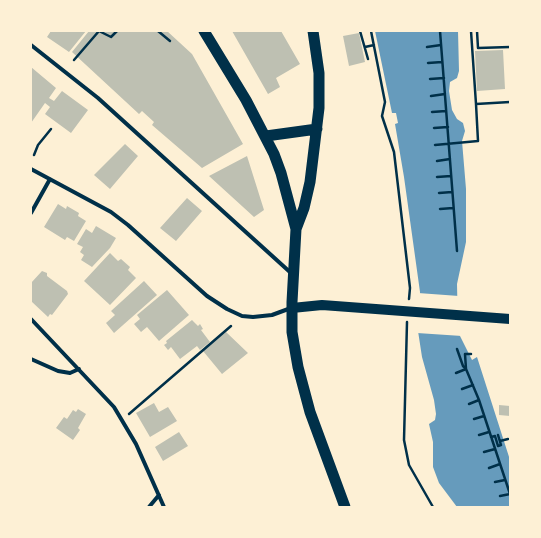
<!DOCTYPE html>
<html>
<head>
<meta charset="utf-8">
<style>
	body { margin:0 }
	#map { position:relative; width:541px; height:538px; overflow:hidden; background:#fdf0d5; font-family:"IBM Plex Sans",sans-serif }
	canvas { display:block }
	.frame { position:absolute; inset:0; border:32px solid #fdf0d5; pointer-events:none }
</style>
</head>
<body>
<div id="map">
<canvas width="541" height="538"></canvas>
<div class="frame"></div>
</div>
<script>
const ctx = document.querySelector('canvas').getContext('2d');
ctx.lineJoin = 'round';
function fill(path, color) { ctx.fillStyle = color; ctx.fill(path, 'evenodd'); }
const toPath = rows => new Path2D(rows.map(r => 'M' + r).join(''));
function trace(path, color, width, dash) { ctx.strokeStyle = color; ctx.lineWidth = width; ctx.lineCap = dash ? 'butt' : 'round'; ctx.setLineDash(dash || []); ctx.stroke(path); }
const water = toPath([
	[375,31,458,31,459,71,457,78,450,82,449,91,452,110,457,119,463,123,465,131,462,141,466,189,466,242,457,284,458,332,472,360,477,357,510,460,510,507,457,507,439,483,433,467,433,442,429,424,435,420,436,414,434,400,422,357,418,331,420,292,404,177,395,124,398,123,396,113,392,113]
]);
const pier = toPath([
	[418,293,459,296,460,332,462,336,417,333]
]);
const building = toPath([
	[51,31,86,31,69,52,47,37],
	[89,31,167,31,192,54,243,144,202,168,152,125,154,122,142,111,139,114,72,52],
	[232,31,281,31,300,64,276,78,280,87,268,94],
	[359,33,365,62,349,66,343,36],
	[503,50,505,89,477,91,475,51],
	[31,67,56,88,49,98,54,101,62,91,88,110,71,133,45,114,50,107,45,103,31,123],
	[125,144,138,156,110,189,94,175],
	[247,156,264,210,254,217,209,176],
	[187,198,202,211,176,241,160,228],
	[58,204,66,209,67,206,79,213,78,216,86,221,74,241,67,237,65,240,44,227],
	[96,226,116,238,110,248,92,267,81,260,84,255,80,252,83,247,77,244,86,229,92,233],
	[110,253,118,261,121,259,130,267,128,270,136,278,110,305,84,281],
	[42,271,47,273,47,276,67,291,68,294,52,315,50,314,48,317,31,301,31,283],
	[144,281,157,295,114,333,106,323,115,315,111,311],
	[167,290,189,315,159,341,147,327,141,332,134,324,140,319,137,315],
	[192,320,198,326,200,324,203,329,201,330,210,342,200,350,197,346,180,359,171,347,168,350,164,345,167,343,166,341],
	[226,332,248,353,222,374,203,351],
	[154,403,159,412,168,407,177,421,150,437,136,413],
	[499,405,510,406,510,416,499,415],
	[78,409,86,414,78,428,80,430,73,440,56,428,64,417,67,419,73,410,76,412],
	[179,432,188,446,163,461,155,447]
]);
const path = toPath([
	[158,31,170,41],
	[360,31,368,59],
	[371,31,385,102,382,116,394,152,410,288,409,299],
	[440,31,457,251],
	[471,31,476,104],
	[477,31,478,48,510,47],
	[365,47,374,45],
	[427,47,441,45],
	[74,60,99,31,111,37,117,31],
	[428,63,442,62],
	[430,79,444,78],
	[431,96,445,94],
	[432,112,446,111],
	[434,128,448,127],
	[435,145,478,141,476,104,510,102],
	[34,155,38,145,51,129],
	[437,161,450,159],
	[437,177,451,176],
	[439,193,452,192],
	[440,209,453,208],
	[407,322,404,440,409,465,433,507],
	[471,354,465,354,466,369,479,400,510,494],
	[456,373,466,369,463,366,457,349],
	[462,389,473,385],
	[469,404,479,400],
	[129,414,231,326],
	[474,419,484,416],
	[479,435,489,432],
	[491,437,495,436,498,446,501,445,498,435],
	[500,441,508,439],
	[484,452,495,449],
	[489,468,500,464],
	[495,482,505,480],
	[500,496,510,494]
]);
const minor = toPath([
	[31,45,98,98,291,273],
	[31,169,111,212,128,225,207,296,227,309,242,316,253,317,272,315,291,308],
	[31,213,50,179],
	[31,319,114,407,136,444,164,507],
	[31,359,58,371,70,373,79,369],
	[149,507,159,495]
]);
const primary = toPath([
	[292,308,322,305,510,319]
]);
const trunk = toPath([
	[204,31,246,100,274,154,281,173,296,229],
	[313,31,319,73,319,108,310,182,304,208,296,229,292,302,292,332,298,367,310,412,345,507],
	[266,136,317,129]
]);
fill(water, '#669bbc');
fill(pier, '#fdf0d5');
fill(building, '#bec0b2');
trace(path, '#003049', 2.5);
trace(minor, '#003049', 4);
trace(primary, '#003049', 10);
trace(trunk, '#003049', 11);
</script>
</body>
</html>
